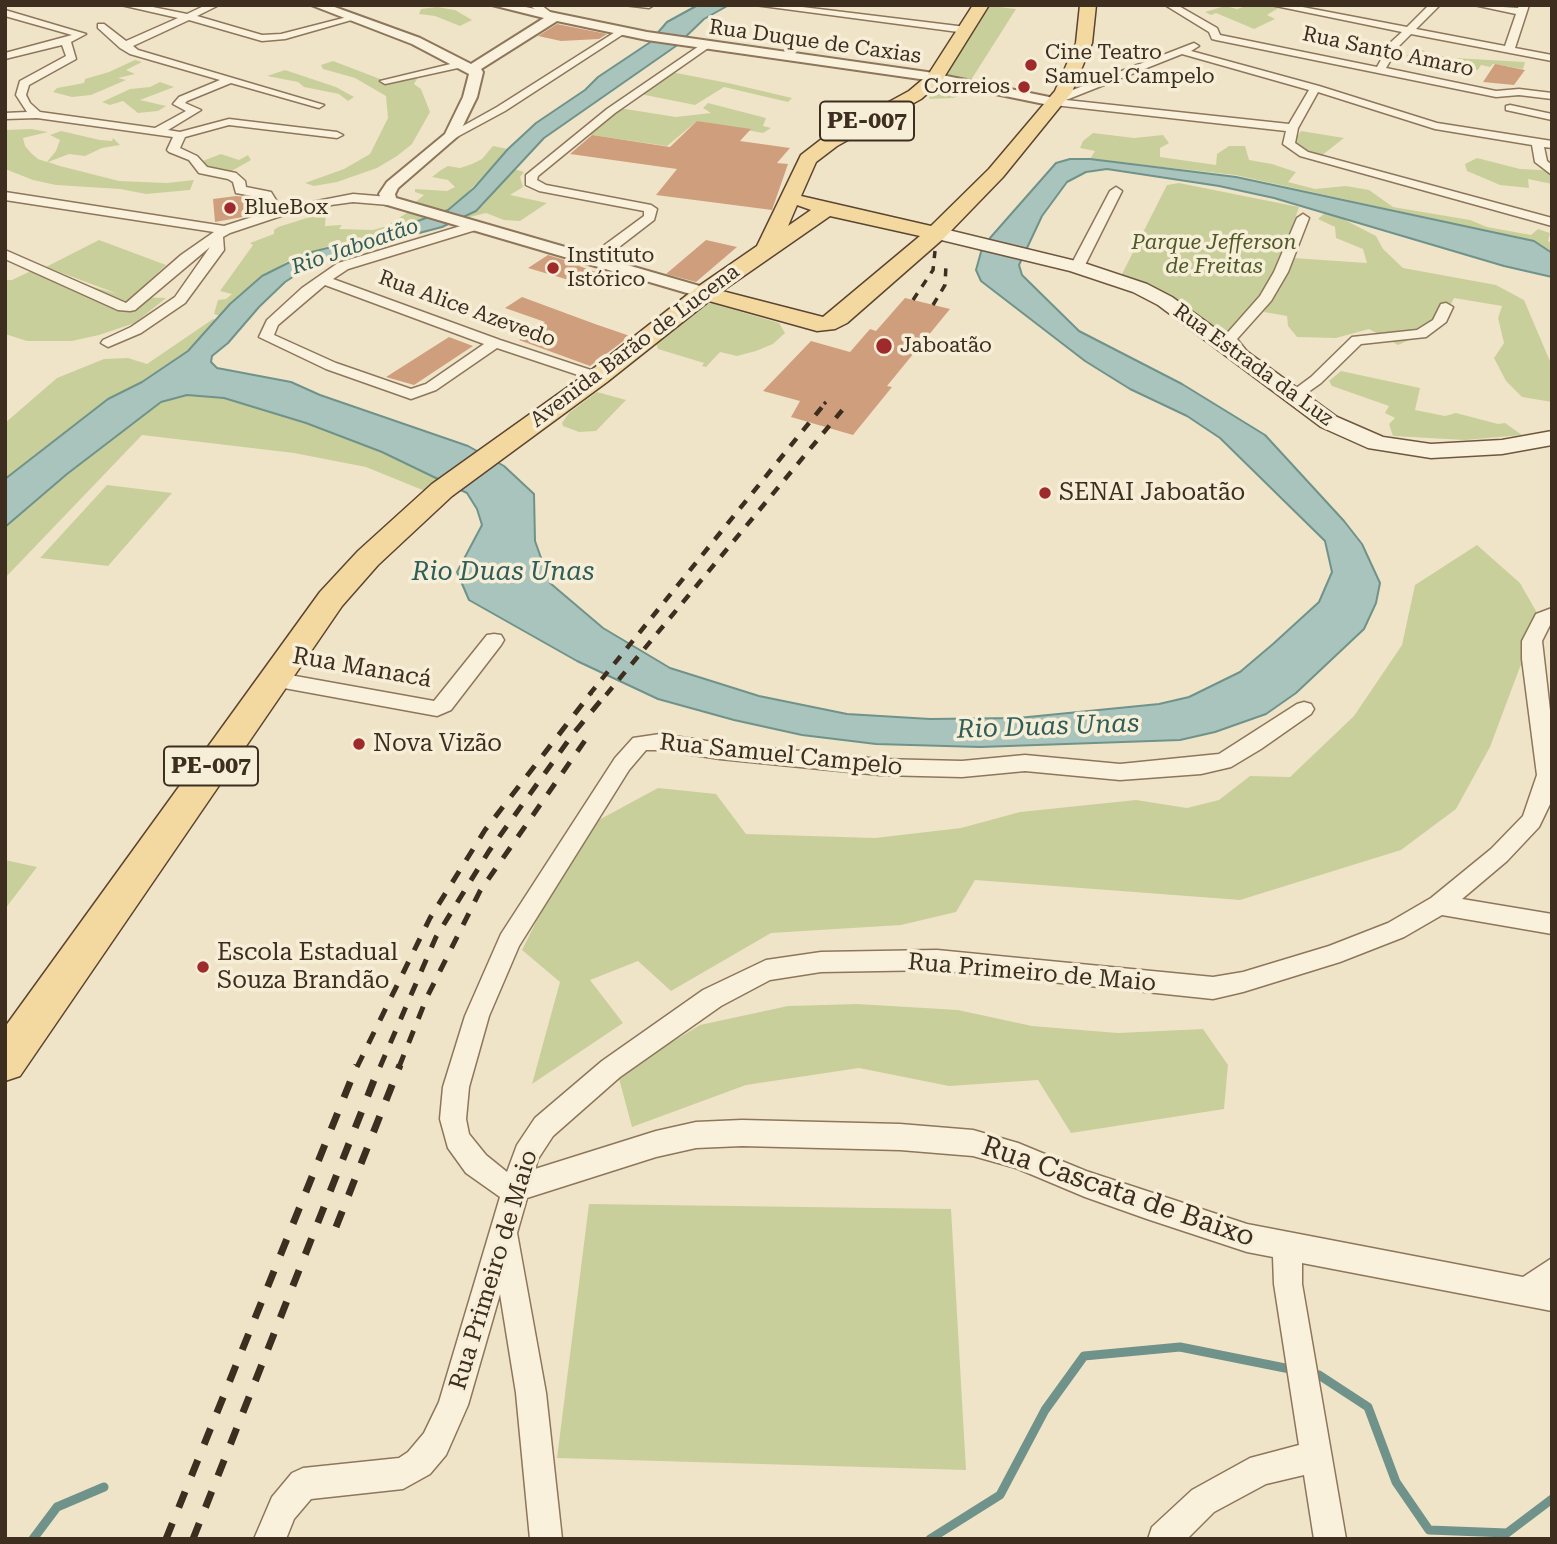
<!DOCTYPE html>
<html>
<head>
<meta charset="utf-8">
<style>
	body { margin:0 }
	#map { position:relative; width:1557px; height:1544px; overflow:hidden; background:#f0e4c8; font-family:"Roboto Serif",serif }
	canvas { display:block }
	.frame { position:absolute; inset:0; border:7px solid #3d2e20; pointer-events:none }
</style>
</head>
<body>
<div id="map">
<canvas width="1557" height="1544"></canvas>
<div class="frame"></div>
</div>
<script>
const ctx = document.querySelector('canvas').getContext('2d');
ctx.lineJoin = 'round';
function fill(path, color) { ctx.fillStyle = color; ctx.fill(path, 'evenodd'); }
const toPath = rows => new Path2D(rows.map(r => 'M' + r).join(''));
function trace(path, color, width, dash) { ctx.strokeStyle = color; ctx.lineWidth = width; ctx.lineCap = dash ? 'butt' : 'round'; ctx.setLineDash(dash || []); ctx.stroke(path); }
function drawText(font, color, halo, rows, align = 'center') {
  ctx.font = font + ' "Roboto Serif",serif'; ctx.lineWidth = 7; ctx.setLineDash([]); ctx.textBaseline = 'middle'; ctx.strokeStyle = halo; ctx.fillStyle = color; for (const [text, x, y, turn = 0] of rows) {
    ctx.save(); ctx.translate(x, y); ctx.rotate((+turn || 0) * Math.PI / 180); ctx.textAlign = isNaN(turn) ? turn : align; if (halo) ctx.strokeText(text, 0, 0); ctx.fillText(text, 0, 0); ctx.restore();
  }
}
const green = toPath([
	[1249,5,1280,7,1267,15,1275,19,1254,29,1216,13,1211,15,1205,12,1225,6,1237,9],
	[990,6,1016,9,971,80,948,77,946,75],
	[437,7,455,10,472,20,460,26,435,16,419,14,421,9],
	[1420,49,1431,54,1454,58,1525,62,1523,69,1493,64,1490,67,1481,65,1478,70,1406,56],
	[135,60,142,62,126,70,135,74,118,78,126,80,91,95,72,97,53,92,57,88,84,83,85,79,109,72],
	[333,61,388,82,418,77,414,84,421,89,430,112,412,144,397,156,377,168,337,182,314,186,305,183,344,169,370,154,388,118,386,96,355,78,323,69,321,65],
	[285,70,336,87,354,97,348,101,339,94,304,87,298,82,267,76],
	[671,72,728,83,792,98,788,102,724,87,695,105,640,94],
	[160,82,174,87,140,100,166,106,158,111,138,113,123,101,110,105,102,102,130,89,150,87],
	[940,85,953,85,974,91,953,98,929,99,932,89],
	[708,103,766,118,763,126,771,128,763,133,697,121,667,146,584,134,619,108,676,117,711,113,703,108],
	[31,129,48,132,23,138,25,146,31,153,38,159,47,162,56,151,60,140,50,135,61,131,100,140,112,141,113,138,120,145,102,148,85,156,69,154,48,162,60,166,119,181,167,183,194,180,190,190,146,194,120,189,56,185,33,180,5,169,5,130],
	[1301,131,1344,138,1321,156,1306,152,1296,144,1295,139],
	[1093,133,1134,138,1163,135,1169,143,1160,148,1160,157,1216,165,1217,154,1229,146,1245,146,1249,160,1272,164,1296,172,1288,182,1315,189,1346,186,1369,190,1393,207,1470,220,1487,227,1531,235,1538,229,1550,233,1548,241,1552,243,1552,253,1533,241,1235,175,1090,159,1095,151,1080,148,1083,141],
	[493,146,508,149,457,204,441,214,413,204,424,195,415,192,415,189,447,191,455,187,448,180,432,177,441,170,448,166,460,168,472,164,482,159],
	[221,154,239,160,248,155,251,160,228,173,208,169,200,162],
	[1477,158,1520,169,1542,170,1552,174,1552,184,1528,179,1529,188,1500,185,1467,171,1465,164],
	[514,169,524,172,520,177,523,187,510,195,547,203,520,221,504,220,486,213,462,219,483,205],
	[1179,183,1299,207,1278,268,1259,300,1221,339,1120,278,1167,185],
	[408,212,429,219,372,236,331,245,286,262,240,294,221,316,214,314,218,300,226,299,232,294,220,291,253,245,250,243,274,234,274,230,278,227,323,213,326,214,325,226,342,225,339,229,373,230,387,226],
	[1325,213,1343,219,1376,236,1383,249,1403,268,1496,285,1524,300,1552,366,1552,402,1522,397,1506,381,1494,358,1504,343,1498,318,1502,306,1454,298,1440,326,1398,345,1369,329,1336,338,1297,337,1288,326,1287,316,1264,312,1293,258,1367,263,1363,249,1336,238,1335,227,1318,219],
	[99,240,166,265,132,297,166,298,135,323,99,335,72,341,27,341,5,334,5,280,12,280,33,270,118,294,46,267],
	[711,303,779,323,785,333,773,344,756,351,737,356,720,352,706,367,702,366,704,363,658,349,656,343,703,305],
	[213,319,218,320,188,351,142,382,108,399,5,479,5,423,57,378,104,359,128,358,147,364],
	[1341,371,1420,388,1415,410,1445,416,1456,413,1498,424,1505,423,1522,435,1465,440,1393,436,1389,424,1395,418,1385,413,1389,406,1332,386,1329,381],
	[597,392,626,400,596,431,579,432,563,426,562,423,569,413],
	[196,395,224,398,306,423,382,452,441,481,425,491,366,467,294,453,142,435,5,578,5,527,67,474,161,402,174,397],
	[107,485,172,493,108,566,40,558],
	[1477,545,1520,583,1545,627,1520,667,1490,747,1456,809,1401,850,1240,900,975,880,956,912,901,925,771,933,671,991,638,961,590,980,623,1023,532,1084,560,982,522,950,563,868,595,822,658,788,716,794,746,834,875,838,961,828,1020,812,1136,800,1187,808,1219,800,1250,776,1290,777,1354,716,1402,645,1415,585],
	[5,860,37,867,5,909],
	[857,1004,958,1010,1032,1026,1118,1033,1203,1029,1228,1065,1224,1109,1071,1133,1038,1080,949,1086,859,1068,746,1085,632,1127,618,1075,700,1025,788,1006],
	[589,1204,951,1209,966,1470,557,1458]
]);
const water = toPath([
	[698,5,729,5,704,19,676,46,544,138,476,211,442,227,336,255,302,271,285,282,259,307,228,343,212,356,211,362,217,368,291,382,320,395,468,446,504,466,534,494,535,541,550,583,603,628,670,668,759,696,847,714,930,719,1018,718,1159,704,1189,697,1240,672,1273,644,1319,602,1332,572,1325,541,1220,438,1187,416,1130,389,1085,361,981,281,976,270,981,252,990,238,1056,163,1070,159,1090,159,1236,177,1534,241,1552,253,1552,277,1504,266,1274,198,1219,186,1107,169,1086,172,1067,182,1042,216,1019,265,1022,275,1079,331,1182,384,1265,435,1344,521,1362,544,1380,583,1376,603,1364,629,1296,693,1266,714,1215,732,1180,740,980,747,876,744,802,735,734,720,658,699,577,661,469,600,457,572,482,525,477,509,467,493,382,452,306,423,224,398,187,395,161,402,67,474,5,527,5,479,108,399,142,382,188,351,230,304,262,276,308,253,382,234,448,210,474,188,508,149,536,123,585,90,598,77,649,43,667,22,698,5]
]);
const stream = toPath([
	[1312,1374,1319,1375,1368,1407,1396,1482,1429,1530,1507,1533,1552,1499],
	[33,1539,57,1507,104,1487],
	[930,1539,1000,1495,1045,1410,1084,1356,1180,1347,1295,1370]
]);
const building = toPath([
	[557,24,607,34,599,39,561,41,538,36],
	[1495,64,1525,70,1514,85,1483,82],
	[697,121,751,129,740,141,790,148,777,163,788,164,772,210,656,195,677,169,570,154,592,135,670,147],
	[236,196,245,197,248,216,215,222,213,199],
	[706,240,737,247,696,282,666,274],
	[548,255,581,265,579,266,602,274,586,285,528,268],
	[522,297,595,324,630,336,590,366,519,340,545,322,505,308],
	[905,298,950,309,887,386,892,387,853,435,791,417,800,401,763,391,811,341,850,352,870,329,876,331],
	[449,337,473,346,414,385,386,377]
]);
const minor = toPath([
	[121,5,143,5,187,14,206,5,219,5,197,16,262,35,281,34,355,15,355,19,285,39,262,41,189,20,133,46,138,50,324,105,319,108,231,83,187,101,185,103,201,110,168,130,180,132,229,119,337,132,343,135,337,138,229,125,185,137,180,148,197,156,207,167,236,173,245,181,246,187,271,192,281,208,353,194,389,197,395,201,389,205,353,202,331,205,281,216,230,233,223,237,224,250,185,303,141,333,108,347,101,343,103,340,131,327,175,297,210,247,135,310,130,311,118,310,5,259,5,250,126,303,181,255,214,232,5,200,5,192,224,226,271,211,263,198,236,193,233,182,228,179,199,173,189,160,169,152,167,150,173,137,37,118,5,119,5,113,27,112,16,95,20,81,66,56,62,45,5,59,5,53,72,35,5,16,5,10,86,34,71,42,76,59,29,85,26,95,30,103,40,112,155,128,186,111,173,104,179,97,220,80,130,54,120,48,98,28,98,24,104,24,126,41,178,18,121,5],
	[529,5,541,5,558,18,550,20,529,5],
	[624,5,654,5,649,8,624,5],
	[755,5,786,5,966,27,971,30,966,33,755,5],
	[1165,5,1177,5,1217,28,1220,35,1377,67,1391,42,1402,32,1271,5,1292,5,1407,27,1429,5,1440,5,1416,29,1505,46,1516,14,1474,5,1518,8,1519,5,1529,5,1515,48,1552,55,1552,61,1411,34,1399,46,1386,68,1496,91,1519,89,1552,93,1552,99,1519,95,1496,97,1216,40,1212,39,1209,32,1165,5],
	[620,29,628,31,505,111,455,138,445,136,497,107,620,29],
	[1194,43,1199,46,1191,51,1319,86,1437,123,1552,141,1552,148,1544,147,1547,161,1552,165,1552,175,1535,162,1532,145,1435,129,1318,92,1298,128,1295,143,1308,152,1552,218,1552,226,1300,156,1283,144,1286,131,1054,105,1049,102,1052,98,1194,43],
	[1182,54,1309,90,1289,124,1066,100,1182,54],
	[702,44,711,46,615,113,538,176,537,180,546,185,651,205,657,209,654,220,597,264,587,264,587,258,644,216,644,211,539,191,526,185,526,175,607,109,702,44],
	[463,61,468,64,467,66,385,84,380,81,463,61],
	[1510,105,1552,114,1552,120,1506,110,1506,106,1510,105],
	[1116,187,1122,191,1084,267,1082,270,1072,270,1070,267,1110,191,1116,187],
	[1303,214,1309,218,1288,272,1271,301,1237,339,1253,359,1251,362,1241,362,1222,339,1260,296,1274,272,1297,218,1303,214],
	[474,222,480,226,479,229,348,269,333,279,500,340,603,374,606,377,603,380,593,380,497,348,436,390,411,399,326,369,259,337,267,320,302,288,338,263,474,222],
	[325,285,484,344,426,384,411,389,336,363,274,335,278,325,325,285],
	[1446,303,1453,307,1446,322,1426,337,1361,344,1321,383,1297,400,1292,402,1284,397,1311,377,1352,337,1417,330,1433,320,1441,304,1446,303],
	[1552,608,1552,621,1542,641,1552,728,1552,800,1539,827,1507,861,1462,899,1552,914,1552,934,1442,915,1404,937,1340,962,1243,992,1213,999,937,970,821,972,770,980,721,1006,620,1077,553,1136,538,1159,535,1169,656,1131,696,1122,742,1120,900,1124,973,1130,1018,1143,1086,1171,1247,1224,1523,1277,1552,1258,1552,1311,1302,1263,1302,1284,1346,1539,1314,1539,1304,1475,1266,1484,1214,1512,1187,1539,1148,1539,1152,1527,1192,1490,1250,1458,1299,1445,1274,1284,1273,1257,1247,1252,1147,1219,1085,1197,1016,1168,973,1156,900,1150,742,1146,696,1148,656,1157,527,1198,517,1233,546,1393,562,1539,530,1539,516,1393,500,1294,468,1405,446,1455,430,1474,403,1489,311,1499,294,1519,286,1539,254,1539,272,1497,292,1473,303,1468,399,1458,408,1452,424,1433,439,1402,500,1197,466,1173,448,1148,440,1119,443,1087,465,1016,501,934,615,758,633,738,660,734,720,743,880,759,962,761,1025,755,1120,764,1219,754,1297,704,1304,702,1311,704,1314,709,1311,714,1261,749,1231,767,1201,774,1120,780,1025,771,962,777,880,775,720,759,660,750,646,750,629,770,519,946,489,1016,469,1087,466,1119,469,1134,486,1155,507,1172,517,1145,535,1118,602,1061,703,990,766,960,821,952,937,950,1213,977,1243,972,1329,946,1388,923,1431,898,1491,849,1523,816,1537,775,1522,659,1522,641,1536,614,1552,608],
	[494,634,501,635,504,640,501,645,451,710,437,716,273,686,266,684,263,679,266,674,273,672,434,701,487,635,494,634]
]);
const tertiary = toPath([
	[311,5,329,5,420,38,471,64,544,18,492,5,516,5,647,32,927,72,1054,98,1061,102,1054,106,927,80,647,40,557,21,481,69,483,72,477,97,458,136,398,188,395,194,396,198,710,289,713,293,710,297,704,298,384,204,379,194,387,182,445,134,463,97,469,74,412,44,311,5]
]);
const secondary = toPath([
	[936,227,1084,263,1147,284,1172,297,1337,417,1383,437,1431,444,1502,440,1552,431,1552,445,1502,454,1431,458,1368,448,1321,427,1158,305,1133,292,1070,271,929,237,926,233,936,227]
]);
const primary = toPath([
	[973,5,989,5,941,82,921,99,837,146,816,162,801,196,931,226,989,169,1055,91,1076,43,1080,5,1096,5,1092,43,1072,92,1003,177,944,238,847,323,835,329,817,331,709,301,607,382,452,496,378,565,342,606,20,1076,5,1081,5,1027,320,592,358,551,432,484,589,372,696,288,757,246,801,155,823,138,909,91,928,75,973,5],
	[797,205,811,210,788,226,797,205],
	[830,216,920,236,823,317,722,291,830,216]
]);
const railFar3 = toPath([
	[913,300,933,270,935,251],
	[933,305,945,285,946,265],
	[824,404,826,402]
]);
const railFar2 = toPath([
	[589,695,826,402],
	[606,695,844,408]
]);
const railFar1 = toPath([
	[357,1067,430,918,485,830,591,693],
	[380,1067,436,937,489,851,573,734,607,693],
	[399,1067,427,997,480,891,586,739]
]);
const rail = toPath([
	[336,1227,400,1065],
	[166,1539,357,1065],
	[193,1539,380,1065]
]);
const markers = [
	[1031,65,7,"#9e2a2b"],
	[1024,87,7,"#9e2a2b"],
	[230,208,7,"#9e2a2b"],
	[553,268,7,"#9e2a2b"],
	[884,346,9,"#9e2a2b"],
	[1045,493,7,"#9e2a2b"],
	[359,744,7,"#9e2a2b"],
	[203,967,7,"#9e2a2b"]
];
const farStreetnames = [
	["Rua Duque de Caxias",815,42,8],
	["Rua Santo Amaro",1388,52,12],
	["Rua Alice Azevedo",467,309,20],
	["Avenida Barão de Lucena",635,346,-37],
	["Rua Estrada da Luz",1253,365,36]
];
const farPoinames = [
	["Cine Teatro",1045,53],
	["Samuel Campelo",1045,77],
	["Correios",1010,87,"right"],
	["BlueBox",244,208],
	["Instituto",567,256],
	["Istórico",567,280],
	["Jaboatão",900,346]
];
const farParknames = [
	["Parque Jefferson",1214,243],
	["de Freitas",1214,267]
];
const farWaternames = [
	["Rio Jaboatão",355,247,-19]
];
const shields = [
	[867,121,94],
	[211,766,94]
];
const shieldNames = [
	["PE-007",867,121],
	["PE-007",211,766]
];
const poiNames = [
	["SENAI Jaboatão",1059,493],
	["Nova Vizão",373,744],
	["Escola Estadual",217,953],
	["Souza Brandão",217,981]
];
const streetNames = [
	["Rua Manacá",362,668,10],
	["Rua Samuel Campelo",781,755,6],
	["Rua Primeiro de Maio",1032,973,5],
	["Rua Primeiro de Maio",494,1270,-73]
];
const waterNames = [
	["Rio Duas Unas",503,572],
	["Rio Duas Unas",1048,727,-2]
];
const nearStreetnames = [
	["Rua Cascata de Baixo",1118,1192,19]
];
fill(green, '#c9cf9b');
fill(water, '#a9c4bc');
trace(water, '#6f938a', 2);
trace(stream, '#6f938a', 9);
fill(building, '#cf9f7d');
trace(minor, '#8d765c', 3);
trace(tertiary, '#8d765c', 4);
trace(secondary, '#6f573f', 3);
trace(primary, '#5b4430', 3);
fill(minor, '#faf1dc');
fill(tertiary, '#faf1dc');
fill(secondary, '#faf1dc');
fill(primary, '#f3d9a0');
trace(railFar3, '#3d2e20', 3.5, [8, 8]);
trace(railFar2, '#3d2e20', 4.5, [10, 10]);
trace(railFar1, '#3d2e20', 5, [13, 13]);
trace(rail, '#3d2e20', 7, [17, 17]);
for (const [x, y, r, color] of markers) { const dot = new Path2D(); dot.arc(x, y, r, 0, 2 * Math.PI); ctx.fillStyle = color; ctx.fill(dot); trace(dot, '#f7eed8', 2.5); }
drawText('21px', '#3d2e20', '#f7eed8', farStreetnames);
drawText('21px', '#3d2e20', '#f7eed8', farPoinames, 'left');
drawText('italic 21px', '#4d5a26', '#f7eed8', farParknames);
drawText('italic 21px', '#2f5d5a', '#f7eed8', farWaternames);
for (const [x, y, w] of shields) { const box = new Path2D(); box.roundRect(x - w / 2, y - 19.5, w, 39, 5); ctx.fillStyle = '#f7eed8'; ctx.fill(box); trace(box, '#3d2e20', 2); }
drawText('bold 23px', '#3d2e20', null, shieldNames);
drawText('24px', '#3d2e20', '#f7eed8', poiNames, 'left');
drawText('24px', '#3d2e20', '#f7eed8', streetNames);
drawText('italic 26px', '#2f5d5a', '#f7eed8', waterNames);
drawText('28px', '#3d2e20', '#f7eed8', nearStreetnames);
</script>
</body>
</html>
